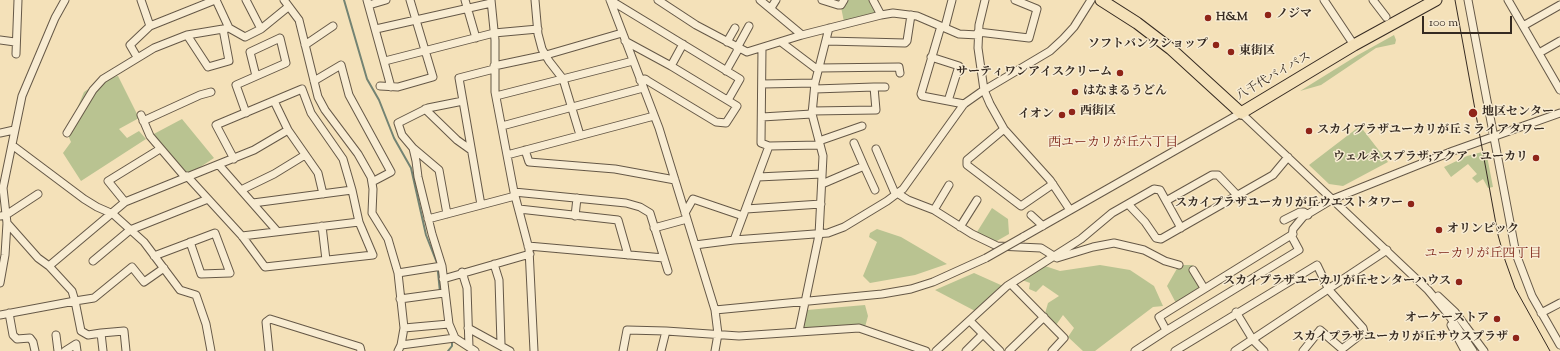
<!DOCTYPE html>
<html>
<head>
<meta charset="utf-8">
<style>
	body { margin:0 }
	#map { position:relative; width:1560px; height:351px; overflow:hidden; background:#f4e1b9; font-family:"Sorts Mill Goudy",serif }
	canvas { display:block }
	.scale { position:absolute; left:1422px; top:16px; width:90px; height:18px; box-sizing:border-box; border:2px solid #352a21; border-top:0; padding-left:5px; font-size:12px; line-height:14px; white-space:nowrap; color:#352a21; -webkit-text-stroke:3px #f8ecd2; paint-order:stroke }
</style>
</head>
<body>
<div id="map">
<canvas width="1560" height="351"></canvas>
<div class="scale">100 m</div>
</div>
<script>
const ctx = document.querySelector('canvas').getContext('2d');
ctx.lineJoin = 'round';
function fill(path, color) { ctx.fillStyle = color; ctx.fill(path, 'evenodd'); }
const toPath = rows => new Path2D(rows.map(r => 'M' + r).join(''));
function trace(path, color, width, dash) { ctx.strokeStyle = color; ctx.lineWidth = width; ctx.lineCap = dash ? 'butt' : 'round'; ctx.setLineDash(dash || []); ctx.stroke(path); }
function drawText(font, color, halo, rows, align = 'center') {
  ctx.font = font + ' "Sorts Mill Goudy","Noto Serif JP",serif'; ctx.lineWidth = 3; ctx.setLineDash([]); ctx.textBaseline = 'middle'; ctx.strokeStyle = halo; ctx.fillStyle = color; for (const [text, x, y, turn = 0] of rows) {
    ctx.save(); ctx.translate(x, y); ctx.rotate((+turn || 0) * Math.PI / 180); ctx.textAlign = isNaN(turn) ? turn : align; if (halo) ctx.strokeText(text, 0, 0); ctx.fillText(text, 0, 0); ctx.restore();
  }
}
const green = toPath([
	[847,0,870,0,877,14,844,22,841,7],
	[1394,35,1396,40,1395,44,1376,48,1321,85,1300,91,1358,55],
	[118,76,139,118,119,129,127,138,139,131,146,139,81,181,63,153,71,142,67,133,84,92,103,79],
	[182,119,214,158,185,177,150,136],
	[1360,126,1388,162,1343,186,1329,184,1309,165],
	[1486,151,1493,187,1488,188,1483,179,1477,183,1472,178,1477,174,1468,164,1451,177,1444,167,1467,156],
	[992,208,1008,219,1009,234,995,242,977,232],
	[877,229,901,237,947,264,915,275,870,283,863,276,877,242,869,237,870,233],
	[1042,265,1060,271,1100,265,1130,270,1154,286,1163,306,1153,307,1095,351,1083,351,1068,337,1074,328,1063,315,1054,328,1044,317,1048,303,1059,296,1043,285,1036,292,1029,289,1030,283,1022,280],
	[1179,265,1192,265,1204,288,1177,305,1167,286],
	[974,273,1003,286,977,312,935,290],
	[865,305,868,316,865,327,802,328,805,311,807,310]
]);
const stream = toPath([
	[344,0,367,79,379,100,394,138,411,168,426,235,437,263,440,292],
	[448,351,452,346,452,340]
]);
const minor = toPath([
	[141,0,150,26,215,0],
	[216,0,229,28,187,35,208,67,229,61,223,29],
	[284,0,299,20,318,97,325,110,358,154,371,177,373,189,372,213,388,239,398,273,404,328,401,345,398,351],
	[367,0,391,87],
	[465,0,476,38],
	[491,0,495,40,495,92,514,192,529,249,534,351],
	[535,0,538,34,542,49,549,61,563,79,580,135],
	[610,0,659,128,715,310,718,334,715,351],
	[610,0,740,79,728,100],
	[658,0,696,25,747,52,802,35,881,15,893,13,917,16,959,34,978,35],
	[760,0,802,35],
	[822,0,838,5,841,5,844,0],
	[873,0,881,15],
	[985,0,979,25,978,48,984,90,990,104,1004,129,1050,180,1070,210],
	[1324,0,1354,45],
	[1373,0,1386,17],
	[1468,0,1516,254,1532,296,1560,345],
	[1508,0,1560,90],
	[369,5,386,0],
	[771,8,776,0],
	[941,26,921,94,922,96,964,104],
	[1523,26,1560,5],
	[945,27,952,0],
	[229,28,245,37,261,29,246,0],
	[261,29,288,7],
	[376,29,491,3],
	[978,32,1029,38,1037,9,1015,0],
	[0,40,15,42],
	[625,41,671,66,737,106,726,123,716,122,648,81,645,79,640,80],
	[827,41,905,43,907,41,911,15],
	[727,42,735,28],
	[781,42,818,70],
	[305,45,333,26],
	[737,48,749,26],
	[762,48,761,143,769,146,820,145],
	[1539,53,1560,41],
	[16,54,18,0],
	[137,57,130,45,150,26],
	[931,57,959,66,948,101],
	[385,61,494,33,538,29],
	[494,66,546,55,622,33],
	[671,66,683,44],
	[819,68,899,67,900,73],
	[726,71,739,48],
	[314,81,341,65,349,95,391,172,372,182],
	[762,84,815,83],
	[380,86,398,87,433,77,410,0],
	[874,87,885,87],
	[496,96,633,61],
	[274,101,288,130],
	[463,101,428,108,398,123,402,135,413,148,416,161,418,177,432,234,442,266,449,324,455,338,475,351],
	[425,109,457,140,471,150],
	[812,111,876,110,874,87,815,89],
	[246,113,236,85,286,63,280,38,250,52,256,76],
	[141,115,150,136,185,177],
	[762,117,812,114],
	[143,121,200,95,211,92],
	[502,126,643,88],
	[1004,129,967,160,967,165,1021,206,1053,184],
	[0,133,14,130],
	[67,133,93,90,103,79,154,48,187,35],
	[819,141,862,126],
	[12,145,84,199,97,207,113,214,144,242,180,290,196,295,206,324,211,351],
	[413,148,439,170,447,214],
	[876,149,894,191,908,200,934,210,972,234,997,246,1041,248,1057,258,1093,247,1114,243,1144,250,1165,261,1179,265],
	[525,150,529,162,615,169,675,180],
	[507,155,654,116],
	[234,159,216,125,302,89,311,113,343,159,352,190],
	[219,165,277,231],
	[864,166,875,190],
	[187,176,242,236,265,267,373,255,359,222,352,190,253,203],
	[758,177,822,174],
	[822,184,864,166,854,143],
	[241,190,274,174,305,155],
	[514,192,626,203,640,207,650,213,668,271],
	[1166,201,1212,175,1218,175,1237,195],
	[125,202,108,181,160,149],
	[1128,204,1145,222,1156,238,1161,239,1273,175,1288,157],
	[481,205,459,78,494,69],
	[519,209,618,220,628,255],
	[746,209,821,204],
	[934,210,949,185],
	[685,213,693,199,743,216],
	[1031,215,1043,226],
	[0,216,6,215,38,194],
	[575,216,577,198],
	[428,219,515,196],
	[1284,220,1300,212,1304,212,1308,215],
	[7,223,38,258,49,266],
	[322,226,326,260],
	[960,227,977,200],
	[654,228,687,219],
	[242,236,359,222],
	[1023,237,1241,113,1428,290,1448,314,1473,351],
	[734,240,769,146],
	[695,245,734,240,828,233,844,227,887,201,903,189,964,104,981,92,1050,51,1063,39,1074,27,1091,0],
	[528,246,664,258],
	[154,256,215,233,230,273,201,274,190,242],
	[93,261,130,230,208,199],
	[494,264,499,280,501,344],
	[1193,270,1204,288],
	[462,272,467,288,469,347],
	[398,273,442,266],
	[443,279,530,254],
	[0,283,5,255,7,223,3,188,22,96,55,18,65,0],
	[1011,284,1064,338,1052,351],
	[1438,296,1455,312,1484,351],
	[400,299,444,293],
	[715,310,882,294,911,289,933,282,986,258],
	[1236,312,1253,340,1264,351],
	[9,313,13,335,17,339,30,338,33,342,35,351],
	[1541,313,1560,303],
	[0,315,75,301,72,291,49,266,125,202,254,150,288,130,318,173,323,194],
	[970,321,1000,351],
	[1451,325,1465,351],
	[404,328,449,324],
	[468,328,510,351],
	[1166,330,1159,317,1293,234],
	[666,331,739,336,859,328,926,351],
	[799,331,819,235,823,156,812,114,815,83,829,28],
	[101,333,124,331,126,351],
	[56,335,58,351],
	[401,345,455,338],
	[65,351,76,344,77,351],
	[103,351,101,333,88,335,81,331,75,301,94,298,132,267,144,282,164,268],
	[269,351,266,322,270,319,360,347,361,351],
	[623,351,627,330,666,331,661,351],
	[936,351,1007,286,1081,239,1112,213,1154,189,1160,190,1181,228],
	[966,351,983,334],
	[1009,351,1044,317],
	[1135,351,1164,332,1299,250,1292,237,1293,229,1303,217,1333,199,1453,151,1560,113],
	[1175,351,1317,265,1329,290,1363,328,1364,332,1342,349,1320,330,1303,351],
	[1235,351,1387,250]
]);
const highway = toPath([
	[1101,0,1137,23,1171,49,1241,113,1354,45,1436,0]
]);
const tram = toPath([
	[1455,0,1498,235,1505,260,1515,288,1550,351]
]);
const minorBridge = toPath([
	[986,258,1023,237]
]);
const markers = [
	[1268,15,4,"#8f2418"],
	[1208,18,4,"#8f2418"],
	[1216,45,4,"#8f2418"],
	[1231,52,4,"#8f2418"],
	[1120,73,4,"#8f2418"],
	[1075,92,4,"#8f2418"],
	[1072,112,4,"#8f2418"],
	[1473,113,5,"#8f2418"],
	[1062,115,4,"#8f2418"],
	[1309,131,4,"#8f2418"],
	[1536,158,4,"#8f2418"],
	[1411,204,4,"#8f2418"],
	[1439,230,4,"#8f2418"],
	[1459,282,4,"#8f2418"],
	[1497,319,4,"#8f2418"],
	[1516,338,4,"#8f2418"]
];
const poiNames = [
	["ノジマ",1276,15],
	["H&M",1216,18],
	["ソフトバンクショップ",1208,45,"right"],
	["東街区",1239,52],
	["サーティワンアイスクリーム",1112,73,"right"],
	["はなまるうどん",1083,92],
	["西街区",1080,112],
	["地区センター",1482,113],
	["イオン",1054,115,"right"],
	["スカイプラザユーカリが丘ミライアタワー",1317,131],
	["ウェルネスプラザ;アクア・ユーカリ",1528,158,"right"],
	["スカイプラザユーカリが丘ウエストタワー",1403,204,"right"],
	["オリンピック",1447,230],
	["スカイプラザユーカリが丘センターハウス",1451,282,"right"],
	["オーケーストア",1489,319,"right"],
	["スカイプラザユーカリが丘サウスプラザ",1508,338,"right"]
];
const streetNames = [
	["八千代バイパス",1274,77,-30]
];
const neighbourhoodNames = [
	["西ユーカリが丘六丁目",1113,144],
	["ユーカリが丘四丁目",1483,255]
];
fill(green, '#b9c391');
trace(stream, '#738373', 2);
trace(minor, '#655847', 9);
trace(highway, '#352a21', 13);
trace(minor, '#f8ecd2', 7);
trace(highway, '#f4e1b9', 11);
trace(tram, '#352a21', 1);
trace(minorBridge, '#655847', 9, []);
trace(minorBridge, '#f8ecd2', 7);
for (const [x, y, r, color] of markers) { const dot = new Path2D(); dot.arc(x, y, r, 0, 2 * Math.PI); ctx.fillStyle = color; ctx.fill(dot); trace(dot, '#f8ecd2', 1.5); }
drawText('bold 12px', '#352a21', '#f8ecd2', poiNames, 'left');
drawText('12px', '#352a21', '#f8ecd2', streetNames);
drawText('13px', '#7a1f14', '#f8ecd2', neighbourhoodNames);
</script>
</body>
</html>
